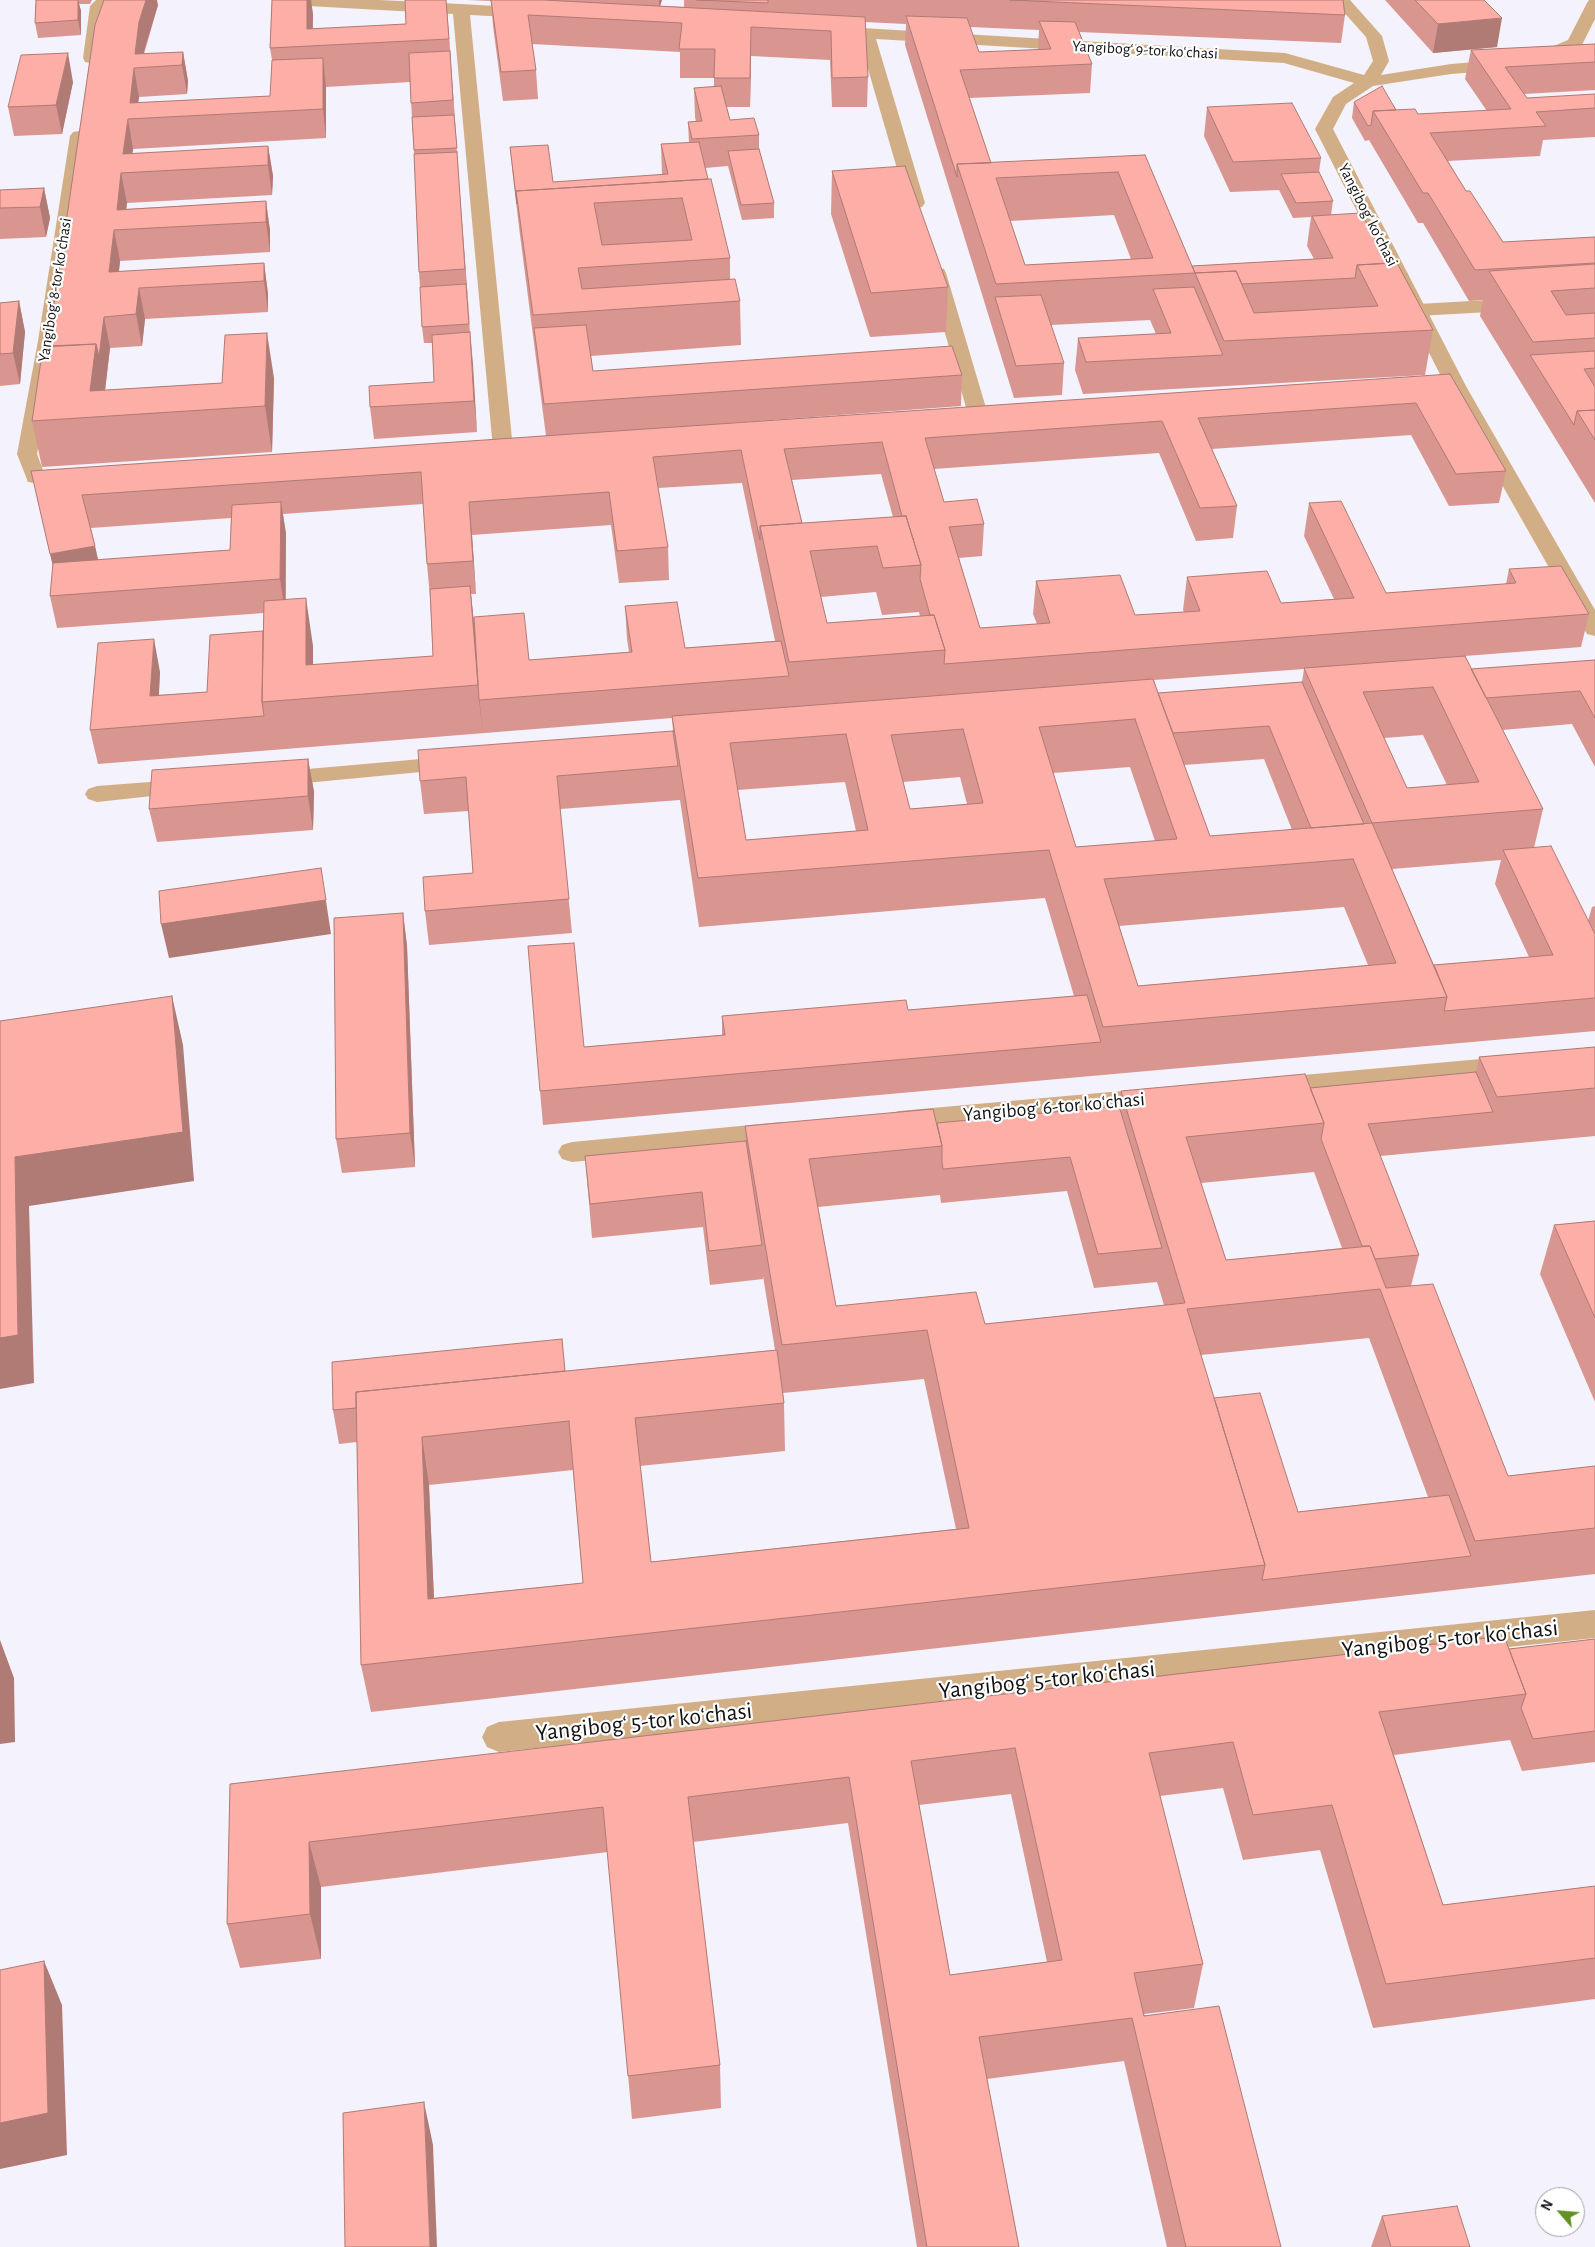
<!DOCTYPE html>
<html>
<head>
<meta charset="utf-8">
<style>
	body { margin:0 }
	#map { position:relative; width:1595px; height:2247px; overflow:hidden; background:#f4f2fc; font-family:"Alegreya Sans",sans-serif }
	canvas { display:block }
	.north { position:absolute; left:1535px; top:2187px; width:50px; height:50px; box-sizing:border-box; background:#fff; border:1px solid #a0a0a1; border-radius:50%; rotate:297deg; font-size:14px; font-weight:700; line-height:20px; text-align:center; color:#121114 }
	.north::after { content:''; display:block; margin:auto; width:18px; height:22px; background:#629023; clip-path:polygon(50% 0,100% 100%,50% 72%,0 100%) }
</style>
</head>
<body>
<div id="map">
<canvas width="1595" height="2247"></canvas>
<div class="north">N</div>
</div>
<script>
const ctx = document.querySelector('canvas').getContext('2d');
ctx.lineJoin = 'round';
const toPath = rows => new Path2D(rows.map(r => 'M' + r).join(''));
function fill(path, color) { ctx.fillStyle = color; ctx.fill(path, 'evenodd'); }
function trace(path, color, width, dash) { ctx.strokeStyle = color; ctx.lineWidth = width; ctx.lineCap = dash ? 'butt' : 'round'; ctx.setLineDash(dash || []); ctx.stroke(path); }
function drawText(font, color, halo, rows, align = 'center') {
  ctx.font = font + ' "Alegreya Sans",sans-serif'; ctx.lineWidth = 4.5; ctx.setLineDash([]); ctx.textBaseline = 'middle'; ctx.strokeStyle = halo; ctx.fillStyle = color; for (const [text, x, y, turn = 0] of rows) {
    ctx.save(); ctx.translate(x, y); ctx.rotate((+turn || 0) * Math.PI / 180); ctx.textAlign = isNaN(turn) ? turn : align; if (halo) ctx.strokeText(text, 0, 0); ctx.fillText(text, 0, 0); ctx.restore();
  }
}
const service = toPath([
	[1595,294,1595,306,1418,316,1411,314,1408,310,1411,306,1418,304,1595,294]
]);
const minor = toPath([
	[96,0,115,0,106,8,99,58,97,62,91,63,85,62,83,58,90,6,96,0],
	[282,0,379,0,461,4,529,8,535,10,537,13,535,16,529,18,470,15,513,449,510,453,503,455,496,453,493,449,453,14,290,5,284,3,282,0],
	[1333,0,1350,0,1382,36,1389,61,1381,75,1451,64,1525,58,1568,40,1587,3,1589,0,1595,0,1595,19,1581,47,1528,68,1451,74,1373,86,1346,104,1333,129,1467,388,1595,610,1595,636,1587,634,1584,629,1447,388,1315,129,1333,97,1354,83,1284,63,876,39,925,203,922,207,916,208,910,207,907,203,859,38,828,36,822,34,820,31,822,28,828,26,1285,53,1364,75,1373,61,1366,37,1333,0],
	[79,131,85,132,88,136,58,341,37,454,44,473,71,477,74,481,71,485,64,487,28,482,17,454,38,341,70,136,73,132,79,131],
	[937,267,944,269,946,273,989,418,986,422,979,424,972,422,969,418,928,273,930,269,937,267],
	[455,756,463,758,467,763,463,768,274,786,266,784,262,779,266,774,274,772,455,756],
	[189,779,198,781,201,786,198,791,97,802,88,799,85,794,88,789,97,786,189,779],
	[1514,1056,1524,1058,1527,1065,1524,1072,1514,1074,1270,1096,1260,1094,1256,1087,1260,1080,1270,1078,1514,1056],
	[1155,1088,1165,1091,1169,1098,1165,1105,1155,1108,899,1131,889,1128,885,1121,889,1114,899,1111,1155,1088],
	[782,1122,792,1125,796,1132,792,1139,782,1142,572,1162,562,1159,558,1152,562,1145,572,1142,782,1122],
	[1595,1610,1595,1638,499,1752,487,1747,482,1737,487,1727,499,1722,1595,1610]
]);
const wall = toPath([
	[36,0,92,0,90,4,79,4,81,11,81,35,38,38,35,23],
	[272,0,311,0,313,15,313,29,406,24,405,0,446,0,477,432,374,439,370,407,434,382,432,343,424,343,422,327,420,287,419,272,414,154,410,82,326,87,326,138,133,149,132,154,268,146,273,176,272,195,127,203,126,209,266,201,270,231,270,252,120,261,119,272,264,263,268,294,268,312,145,319,142,346,110,348,105,390,222,383,274,378,272,452,42,467,32,421,48,346,95,25,158,5,144,54,183,52,188,81,187,94,139,97,138,103,270,96,272,60,270,48],
	[467,0,662,0,660,6,684,7,684,0,1343,0,1345,15,1341,43,1079,32,1092,64,1090,93,969,98,991,163,1145,155,1192,266,1314,259,1307,246,1311,217,1293,218,1279,190,1230,192,1204,136,1207,107,1321,158,1319,172,1333,201,1331,215,1388,263,1433,330,1425,375,1083,394,1075,370,1078,338,1156,334,1150,320,1051,325,1064,363,1062,395,1014,398,905,45,906,24,865,22,868,77,867,107,832,107,830,60,751,56,750,107,726,107,730,120,759,135,759,149,774,203,774,218,742,220,728,166,705,168,730,258,730,280,740,301,741,345,591,356,593,371,962,375,961,406,718,424,1450,374,1506,471,1499,503,1449,506,1411,435,1212,449,1237,506,1233,538,1196,541,1159,453,934,469,944,502,984,524,982,556,959,558,980,628,1037,624,1033,614,1036,581,1135,615,1184,612,1183,610,1187,577,1281,603,1334,599,1304,536,1309,503,1386,593,1506,584,1509,569,1589,614,1581,647,1465,656,1471,669,1595,660,1595,767,1572,724,1502,730,1543,809,1534,848,1588,921,1592,907,1595,906,1595,1031,543,1125,540,1091,584,1047,722,1035,722,1016,908,1010,1074,996,1045,898,699,927,680,800,560,809,572,933,429,945,425,911,473,873,469,811,424,814,420,781,673,731,672,718,98,764,90,730,160,672,159,695,207,692,263,631,264,613,57,628,50,596,53,566,31,471,546,436,520,235,513,177,510,147,553,182,662,175,661,144,689,143,688,122,696,122,695,117,694,88,714,87,714,78,680,78,680,52,532,44,536,70,538,99,503,101,493,26,491,1],
	[970,27,1039,30,1038,50,979,52],
	[1114,215,1131,259,1025,265,1010,221],
	[881,474,893,517,802,523,792,480],
	[742,483,775,641,685,648,625,606,627,639,629,652,529,660,474,623,471,594,476,594,472,535,611,525,619,583,669,580,668,547,658,488],
	[423,504,427,564,430,597,433,656,313,665,313,646,286,600,286,534,283,514],
	[231,518,230,550,98,560,91,528],
	[876,592,882,615,919,612,920,616,827,623,821,597],
	[1304,669,1302,682,1158,693,1154,680],
	[1423,735,1447,785,1407,788,1384,738],
	[1264,759,1292,830,1210,836,1184,765],
	[1130,767,1155,841,1076,847,1053,773],
	[960,777,967,804,910,809,903,782],
	[845,782,856,831,746,840,738,790],
	[1501,860,1495,884,1529,957,1434,965,1392,869],
	[1344,907,1368,965,1138,986,1119,926],
	[1385,0,1484,0,1497,47,1433,53],
	[1595,44,1595,90,1524,94,1527,98,1595,94,1595,137,1543,140,1540,156,1448,161,1466,191,1503,242,1595,237,1595,503,1480,316,1483,300,1469,301,1423,223,1418,223,1369,140,1365,141,1352,118,1354,102,1396,110,1418,114,1487,111,1465,79,1471,50],
	[73,82,62,134,14,136,8,107],
	[832,171,948,287,946,332,870,337,831,214],
	[44,188,50,218,46,237,0,239,0,190],
	[19,301,25,332,20,384,0,386,0,303],
	[308,759,314,792,313,830,157,842,149,809],
	[403,913,407,946,415,1167,342,1173,336,1139],
	[1595,1047,1595,1136,1380,1156,1419,1255,1411,1286,1508,1476,1595,1466,1595,1574,371,1712,361,1665,357,1442,339,1444,333,1410,562,1339,565,1371,775,1350,763,1276,763,1279,710,1285,703,1227,592,1238,585,1156,746,1141,745,1126,937,1123,1119,1106,1121,1091,1310,1088,1476,1072,1479,1057],
	[1314,1172,1342,1248,1226,1260,1201,1183],
	[1067,1191,1094,1288,1157,1282,1164,1305,985,1324,836,1306,818,1207,940,1195,941,1203],
	[1369,1338,1428,1497,1298,1512,1214,1398,1201,1355],
	[924,1379,956,1529,651,1562,640,1466,785,1451,784,1403,783,1393],
	[573,1470,583,1583,434,1598,429,1485],
	[1595,1221,1595,1402,1540,1274,1554,1225],
	[1595,1639,1595,1762,1522,1771,1510,1740,1394,1755,1443,1905,1595,1886,1595,1999,1373,2028,1320,1850,1243,1860,1223,1788,1160,1796,1203,1964,1194,2008,1144,2014,1281,2247,1167,2247,1124,2061,987,2079,1019,2247,917,2247,848,1823,693,1842,720,2065,721,2108,632,2119,608,1852,321,1887,321,1959,240,1968,227,1924,230,1784,1509,1649],
	[1011,1794,1047,1962,950,1975,919,1805],
	[1382,2216,1470,2247,1371,2247]
]);
const shadedWall = toPath([
	[78,0,81,11,81,35,78,20],
	[146,0,157,0,158,5,144,51,142,67,135,54,139,22],
	[307,0,311,0,313,15,312,46,307,29],
	[446,0,448,22,458,163,453,100],
	[659,0,662,0,659,9],
	[1502,18,1497,47,1433,53,1438,24],
	[751,27,751,56,750,107,750,78],
	[183,52,188,81,187,94,182,65],
	[68,53,73,82,62,134,56,105],
	[323,58,326,87,326,138,323,109],
	[134,68,139,97,136,119,130,103],
	[128,119,133,149,130,172,123,154],
	[268,146,273,176,272,195,268,165],
	[457,152,459,182,471,340,465,269],
	[121,173,127,203,124,230,117,210],
	[44,188,50,218,46,237,40,207],
	[266,201,270,231,270,252,266,222],
	[114,230,120,261,115,303,109,272],
	[264,263,268,294,268,312,264,281],
	[139,288,145,319,142,346,136,314],
	[19,301,25,332,20,384,13,353],
	[104,317,110,348,102,416,90,391,96,344],
	[470,332,473,364,477,432,474,401],
	[267,333,274,378,272,452,265,406],
	[281,502,286,534,285,612,280,579],
	[469,502,472,535,476,594,473,561],
	[95,546,102,578,58,586,50,554],
	[470,586,475,633,479,700,483,733,478,685],
	[306,598,313,646,313,698,306,665],
	[154,639,160,672,157,725,150,696],
	[308,759,314,792,313,830,308,796],
	[321,868,331,934,169,958,161,924],
	[403,913,407,946,415,1167,410,1133],
	[172,996,183,1045,194,1181,29,1206,34,1383,0,1389,0,1338,15,1157],
	[422,1437,429,1485,436,1646,428,1599],
	[0,1640,14,1678,15,1742,0,1744],
	[309,1842,321,1887,321,1959,310,1914],
	[44,1961,62,2005,67,2155,0,2169,0,2123],
	[424,2102,433,2145,437,2247,430,2247]
]);
const building = toPath([
	[36,0,78,0,78,20,35,23,36,0],
	[104,0,146,0,139,22,135,54,183,52,182,65,134,68,130,103,270,96,272,60,323,58,323,109,128,119,123,154,268,146,268,165,121,173,117,210,266,201,266,222,114,230,109,272,264,263,264,281,139,288,136,314,104,317,99,357,96,344,48,346,95,25,104,0],
	[272,0,307,0,307,29,406,24,405,0,446,0,449,39,270,48,272,0],
	[491,0,544,0,865,17,868,77,832,78,831,31,751,27,750,78,714,78,715,49,679,49,682,23,528,15,536,70,501,72,491,0],
	[697,0,768,0,768,3,697,0],
	[1010,0,1343,0,1345,15,1010,0],
	[1415,0,1484,0,1502,18,1438,24,1415,0],
	[906,16,967,18,979,52,1051,49,1039,21,1075,22,1092,64,960,70,991,163,957,164,957,177,906,16],
	[1595,44,1595,62,1505,67,1527,98,1595,94,1595,108,1536,112,1546,126,1430,133,1466,191,1470,191,1503,242,1595,237,1595,263,1475,270,1428,193,1423,193,1373,111,1415,109,1418,114,1511,109,1471,50,1595,44],
	[450,51,453,100,411,103,409,53,450,51],
	[68,53,56,105,8,107,21,55,68,53],
	[721,86,730,120,754,118,759,135,692,139,688,122,702,121,694,88,721,86],
	[1382,86,1396,110,1373,111,1371,125,1368,126,1354,102,1382,86],
	[1292,103,1321,158,1233,162,1207,107,1292,103],
	[454,115,457,148,414,150,412,117,454,115],
	[699,142,708,179,516,191,517,204,510,147,548,145,553,182,668,174,661,144,699,142],
	[759,149,774,203,741,205,728,151,759,149],
	[457,152,465,269,419,272,414,154,457,152],
	[1145,155,1195,273,1236,271,1254,313,1378,306,1357,265,1397,263,1433,330,1224,341,1195,273,996,284,957,164,1145,155],
	[1118,172,1153,258,1025,265,996,178,1118,172],
	[905,166,948,287,871,293,832,171,905,166],
	[1319,172,1333,201,1296,203,1281,174,1319,172],
	[711,179,730,258,578,268,582,289,735,279,740,301,533,315,516,191,711,179],
	[682,198,692,240,602,245,594,203,682,198],
	[44,188,40,207,0,208,0,190,44,188],
	[1361,213,1388,263,1357,265,1355,278,1242,284,1236,271,1195,273,1192,266,1333,258,1312,216,1361,213],
	[1595,264,1595,288,1551,291,1566,315,1595,313,1595,338,1533,342,1489,271,1595,264],
	[466,284,469,324,422,327,420,287,466,284],
	[1194,287,1223,355,1086,362,1078,338,1171,333,1153,289,1194,287],
	[1041,295,1064,363,1016,366,995,297,1041,295],
	[19,301,13,353,0,354,0,303,19,301],
	[586,325,593,371,952,346,962,375,544,404,534,328,586,325],
	[470,332,474,401,370,407,369,386,434,382,432,335,470,332],
	[267,333,265,406,32,421,43,347,96,344,90,391,222,383,225,335,267,333],
	[1595,351,1595,368,1584,369,1595,387,1595,410,1577,411,1574,425,1530,355,1595,351],
	[1450,374,1506,471,1456,474,1416,403,1198,418,1237,506,1200,508,1162,421,925,438,944,502,977,499,984,524,949,527,980,628,1050,623,1036,581,1120,575,1135,615,1200,611,1187,577,1267,571,1281,603,1354,598,1309,503,1341,501,1386,593,1516,583,1509,569,1561,566,1589,614,944,664,945,650,934,615,930,615,920,579,921,565,906,516,902,516,882,442,784,449,802,523,760,526,760,540,741,450,653,457,668,547,617,551,609,492,469,502,473,561,427,564,421,472,82,495,95,546,50,554,31,471,1450,374],
	[1595,410,1595,440,1577,411,1595,410],
	[281,502,280,579,50,596,53,563,230,550,232,505,281,502],
	[906,516,921,565,883,568,877,546,810,551,827,623,934,615,945,650,789,662,760,526,906,516],
	[470,586,478,685,262,702,264,601,306,598,306,665,433,656,430,589,470,586],
	[677,602,685,648,781,641,789,676,479,700,474,617,524,613,529,660,632,652,625,606,677,602],
	[263,631,262,702,264,716,90,730,98,643,154,639,150,696,207,692,210,635,263,631],
	[1465,656,1543,809,1372,823,1447,997,1103,1027,1049,850,698,878,672,716,1153,679,1210,836,1372,823,1304,668,1465,656],
	[1433,687,1479,782,1407,788,1363,692,1433,687],
	[1135,719,1177,839,1076,847,1039,727,1135,719],
	[963,729,983,803,910,809,891,735,963,729],
	[846,734,868,830,746,840,730,743,846,734],
	[1353,859,1396,963,1138,986,1104,879,1353,859],
	[1595,660,1595,718,1580,691,1486,698,1471,669,1595,660],
	[1302,682,1364,824,1311,828,1269,726,1173,733,1158,693,1302,682],
	[673,731,678,766,557,776,569,899,425,911,423,877,473,873,466,777,420,781,418,750,673,731],
	[308,759,308,796,149,809,152,770,308,759],
	[1551,846,1595,934,1595,998,1444,1011,1447,997,1434,965,1553,955,1503,850,1551,846],
	[321,868,326,900,161,924,159,891,321,868],
	[403,913,410,1133,336,1139,334,918,403,913],
	[574,943,584,1047,725,1035,722,1016,906,1000,908,1010,1087,995,1101,1042,540,1091,528,946,574,943],
	[172,996,183,1132,15,1157,18,1335,0,1338,0,1021,172,996],
	[1595,1047,1595,1088,1497,1097,1479,1057,1595,1047],
	[1476,1072,1493,1112,1368,1124,1419,1255,1375,1259,1370,1246,1362,1246,1321,1139,1324,1123,1310,1088,1476,1072],
	[1305,1074,1324,1123,1186,1137,1226,1260,1370,1246,1386,1288,1433,1284,1508,1476,1595,1466,1595,1528,1475,1541,1380,1289,1187,1309,1265,1565,361,1665,356,1392,777,1350,784,1403,635,1418,651,1562,969,1528,927,1330,782,1345,745,1126,933,1109,942,1146,809,1159,836,1306,976,1292,985,1324,1185,1303,1121,1091,1305,1074],
	[569,1421,583,1583,428,1599,422,1437,569,1421],
	[1119,1106,1162,1248,1098,1254,1070,1157,943,1169,942,1162,942,1146,937,1123,1119,1106],
	[746,1141,762,1245,709,1251,702,1192,590,1204,585,1156,746,1141],
	[1595,1221,1595,1318,1554,1225,1595,1221],
	[562,1339,565,1371,356,1392,356,1408,333,1410,332,1362,562,1339],
	[1260,1393,1298,1512,1449,1495,1471,1556,1262,1580,1265,1565,1214,1398,1260,1393],
	[1504,1636,1526,1694,1379,1712,1443,1905,1595,1886,1595,1958,1386,1984,1332,1805,1253,1815,1233,1742,1149,1753,1203,1964,1134,1973,1144,2016,1219,2006,1281,2247,1186,2247,1132,2018,979,2037,1019,2247,927,2247,849,1777,688,1797,720,2065,628,2076,603,1807,309,1842,310,1914,227,1924,230,1784,1504,1636],
	[1015,1748,1062,1960,950,1975,911,1761,1015,1748],
	[1595,1639,1595,1731,1533,1739,1521,1708,1526,1694,1509,1649,1595,1639],
	[44,1961,48,2113,0,2123,0,1970,44,1961],
	[424,2102,430,2247,345,2247,343,2113,424,2102],
	[1457,2206,1470,2247,1391,2247,1382,2216,1457,2206]
]);
const farStreetnames = [
	["Yangibogʻ 9-tor koʻchasi",1145,50,3],
	["Yangibogʻ koʻchasi",1368,215,63],
	["Yangibogʻ 8-tor koʻchasi",55,290,-81]
];
const streetNames = [
	["Yangibogʻ 6-tor koʻchasi",1054,1107,-5]
];
const nearStreetnames = [
	["Yangibogʻ 5-tor koʻchasi",1450,1639,-6],
	["Yangibogʻ 5-tor koʻchasi",1047,1680,-6],
	["Yangibogʻ 5-tor koʻchasi",644,1722,-6]
];
fill(service, '#d1ae85');
fill(minor, '#d1ae85');
fill(wall, '#d99690');
fill(shadedWall, '#b07a75');
fill(building, '#fcaea7');
trace(building, '#b07a75', 1);
drawText('16px', '#121114', '#fff', farStreetnames);
drawText('20px', '#121114', '#fff', streetNames);
drawText('24px', '#121114', '#fff', nearStreetnames);
</script>
</body>
</html>
